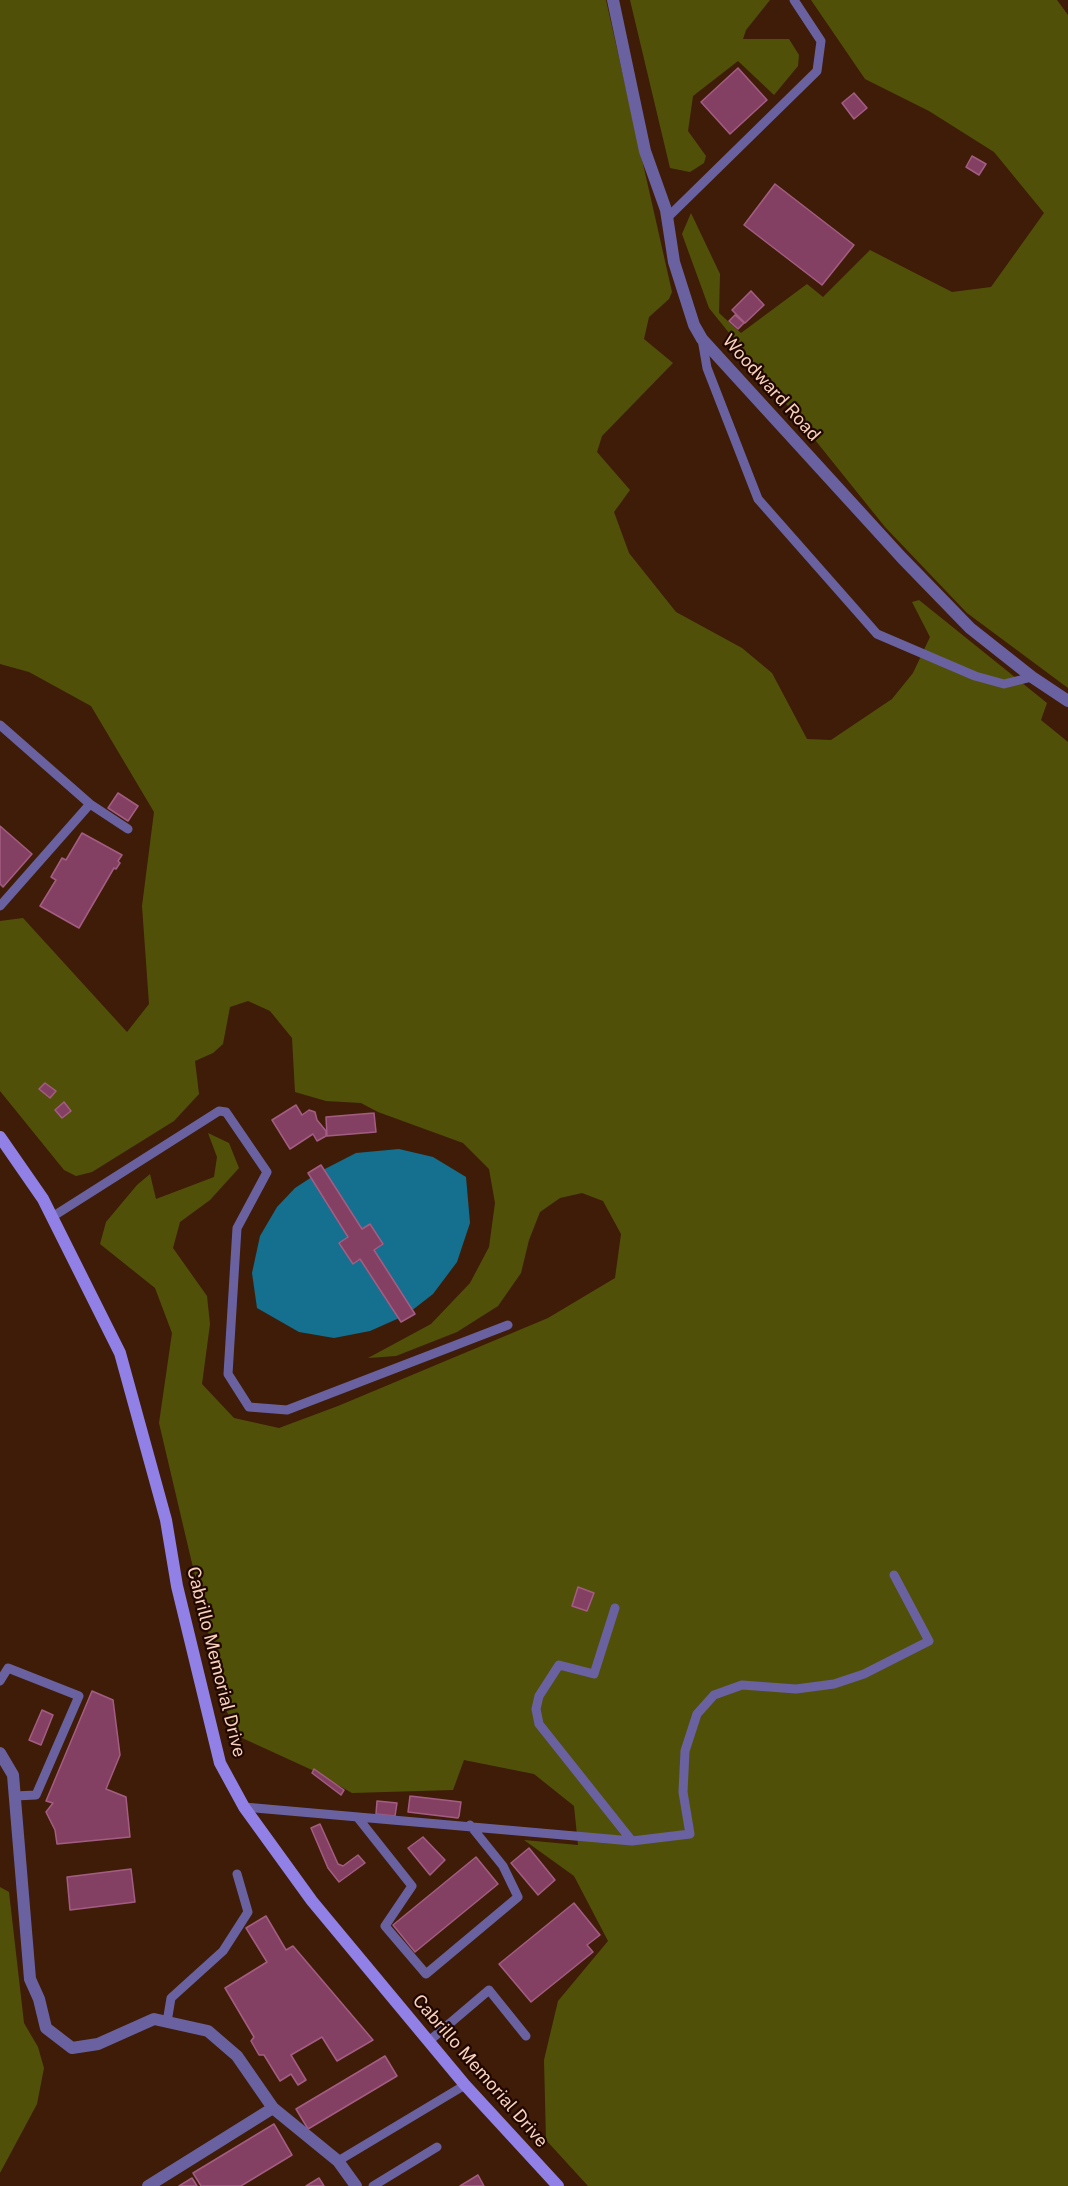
<!DOCTYPE html>
<html>
<head>
<meta charset="utf-8">
<style>
	body { margin:0 }
	canvas { display:block; background:#3e1c07 }
</style>
</head>
<body>
<canvas width="1068" height="2186"></canvas>
<script>
const ctx = document.querySelector('canvas').getContext('2d');
ctx.lineJoin = 'round';
function fill(path, color) { ctx.fillStyle = color; ctx.fill(path, 'evenodd'); }
const toPath = rows => new Path2D(rows.map(r => 'M' + r).join(''));
function trace(path, color, width, dash) { ctx.strokeStyle = color; ctx.lineWidth = width; ctx.lineCap = dash ? 'butt' : 'round'; ctx.setLineDash(dash || []); ctx.stroke(path); }
function drawText(font, color, halo, rows, align = 'center') {
  ctx.font = font + ' "Public Sans",sans-serif'; ctx.lineWidth = 4.5; ctx.setLineDash([]); ctx.textBaseline = 'middle'; ctx.strokeStyle = halo; ctx.fillStyle = color; for (const [text, x, y, turn = 0] of rows) {
    ctx.save(); ctx.translate(x, y); ctx.rotate((+turn || 0) * Math.PI / 180); ctx.textAlign = isNaN(turn) ? turn : align; if (halo) ctx.strokeText(text, 0, 0); ctx.fillText(text, 0, 0); ctx.restore();
  }
}
const green = toPath([
	[0,0,606,0,672,292,669,299,649,317,644,339,673,363,602,436,597,452,630,490,614,512,629,553,676,612,742,648,772,673,807,739,831,740,892,699,913,673,930,637,912,602,919,600,1047,703,1041,720,1068,742,1068,2186,588,2186,546,2140,544,2060,558,2001,608,1941,574,1876,524,1840,578,1845,574,1806,534,1774,464,1760,453,1790,352,1793,312,1770,240,1737,227,1712,159,1423,172,1333,155,1288,100,1244,106,1222,137,1185,150,1174,156,1199,214,1177,217,1157,208,1133,229,1143,239,1168,210,1200,180,1222,173,1248,207,1296,210,1324,202,1384,234,1418,279,1428,338,1406,548,1318,615,1278,621,1234,603,1201,582,1193,560,1198,540,1212,529,1240,521,1273,498,1306,457,1332,396,1356,368,1358,431,1324,470,1283,489,1247,495,1203,489,1169,463,1143,378,1112,361,1103,326,1101,295,1092,292,1038,270,1011,248,1001,230,1007,223,1044,213,1053,195,1061,199,1094,174,1121,92,1172,76,1176,64,1170,0,1091,0,921,23,918,127,1032,149,1004,142,906,154,812,91,706,29,672,0,664],
	[630,0,770,0,746,30,743,39,789,39,799,55,798,66,774,95,738,61,693,96,688,131,706,156,704,163,690,172,670,168],
	[811,0,1057,0,1068,15,1068,688,967,613,885,527,709,308,682,234,691,213,720,274,719,313,741,333,807,284,823,297,870,250,952,292,991,287,1044,213,994,152,929,111,865,79],
	[0,1887,9,1892,24,2023,38,2047,44,2068,37,2104,0,2173]
]);
const water = toPath([
	[399,1149,433,1157,466,1177,470,1223,457,1262,433,1294,406,1315,370,1331,334,1338,299,1332,257,1308,252,1273,260,1236,277,1207,295,1188,321,1171,356,1153]
]);
const building = toPath([
	[738,68,767,100,730,134,701,102,738,68],
	[854,93,867,108,854,119,842,103,854,93],
	[972,156,986,164,979,175,966,167,972,156],
	[775,184,854,245,822,285,744,225,775,184],
	[751,291,764,305,745,323,732,310,751,291],
	[735,315,744,323,738,329,729,321,735,315],
	[118,793,138,806,128,821,108,808,118,793],
	[0,826,32,854,3,887,0,884,0,826],
	[82,833,122,855,118,861,120,863,116,869,114,868,79,928,40,906,56,880,51,877,62,858,66,860,82,833],
	[45,1083,56,1091,50,1098,39,1089,45,1083],
	[64,1102,71,1111,62,1118,55,1110,64,1102],
	[296,1105,302,1115,309,1110,315,1112,317,1120,326,1131,326,1136,317,1141,313,1134,290,1149,272,1120,296,1105],
	[374,1113,376,1132,327,1136,326,1117,374,1113],
	[321,1165,362,1229,370,1224,383,1244,374,1250,415,1314,401,1322,360,1259,353,1264,339,1243,348,1237,308,1173,321,1165],
	[578,1587,594,1593,587,1611,572,1606,578,1587],
	[92,1691,113,1700,120,1755,106,1789,126,1797,130,1837,57,1844,55,1830,46,1812,53,1803,46,1801,92,1691],
	[42,1710,53,1715,41,1745,29,1740,42,1710],
	[314,1769,344,1790,341,1795,312,1773,314,1769],
	[410,1796,461,1802,459,1816,458,1818,408,1812,410,1796],
	[377,1801,397,1803,395,1816,376,1814,377,1801],
	[320,1824,338,1864,343,1866,358,1855,365,1863,339,1882,328,1868,311,1828,320,1824],
	[423,1837,445,1860,430,1875,408,1848,423,1837],
	[529,1848,555,1880,538,1895,511,1863,529,1848],
	[476,1857,498,1884,415,1952,393,1925,476,1857],
	[131,1869,135,1902,70,1910,67,1877,131,1869],
	[574,1903,600,1935,587,1945,593,1952,531,2002,499,1964,574,1903],
	[266,1916,286,1950,293,1946,373,2040,337,2061,322,2037,291,2055,306,2080,298,2085,291,2074,280,2081,264,2055,259,2055,251,2041,254,2037,225,1988,267,1962,246,1928,266,1916],
	[385,2056,397,2076,308,2129,296,2109,385,2056],
	[274,2124,292,2155,241,2186,201,2186,193,2173,274,2124],
	[478,2175,484,2186,460,2186,478,2175],
	[192,2178,197,2186,179,2186,192,2178],
	[319,2178,324,2186,306,2186,319,2178]
]);
const service = toPath([
	[667,218,817,71,821,41,794,0],
	[702,339,707,368,758,499,877,634,975,676,1004,684,1032,677],
	[0,725,90,804,128,829],
	[0,906,90,804],
	[52,1217,219,1111,226,1112,267,1172,237,1228,228,1374,249,1407,287,1410,508,1325],
	[615,1608,594,1674,559,1665,539,1696,536,1709,539,1724,632,1841],
	[0,1681,8,1668,79,1696,36,1795,15,1796],
	[244,1807,632,1841,690,1834,683,1792,685,1751,697,1714,714,1695,742,1685,796,1689,834,1684,864,1674,929,1641,894,1575],
	[358,1818,412,1886,385,1926,426,1974,518,1897,503,1866,470,1825],
	[167,2022,171,1998,223,1951,248,1912,237,1874],
	[429,2041,489,1990,526,2036],
	[338,2161,465,2085],
	[373,2186,437,2147]
]);
const minor = toPath([
	[613,0,645,151,666,210,674,262,694,325,702,339,902,558,970,628,1032,677,1068,701],
	[0,1753,13,1775,30,1979,39,1999,46,2028,72,2048,98,2044,154,2019,208,2031,237,2056,273,2108,338,2161,356,2186],
	[148,2186,273,2108]
]);
const secondary = toPath([
	[0,1137,43,1199,120,1353,166,1520,177,1586,220,1763,244,1807,312,1901,465,2085,558,2186]
]);
const streetNames = [
	["Woodward Road",771,388,48],
	["Cabrillo Memorial Drive",216,1662,76],
	["Cabrillo Memorial Drive",480,2071,49]
];
fill(green, '#515009');
fill(water, '#156f8f');
fill(building, '#834063');
trace(building, '#a45d82', 1.5);
trace(service, '#6a62a0', 9);
trace(minor, '#6a62a0', 12);
trace(secondary, '#9181e6', 12);
drawText('18px', '#f8d1bd', '#200700', streetNames);
</script>
</body>
</html>
